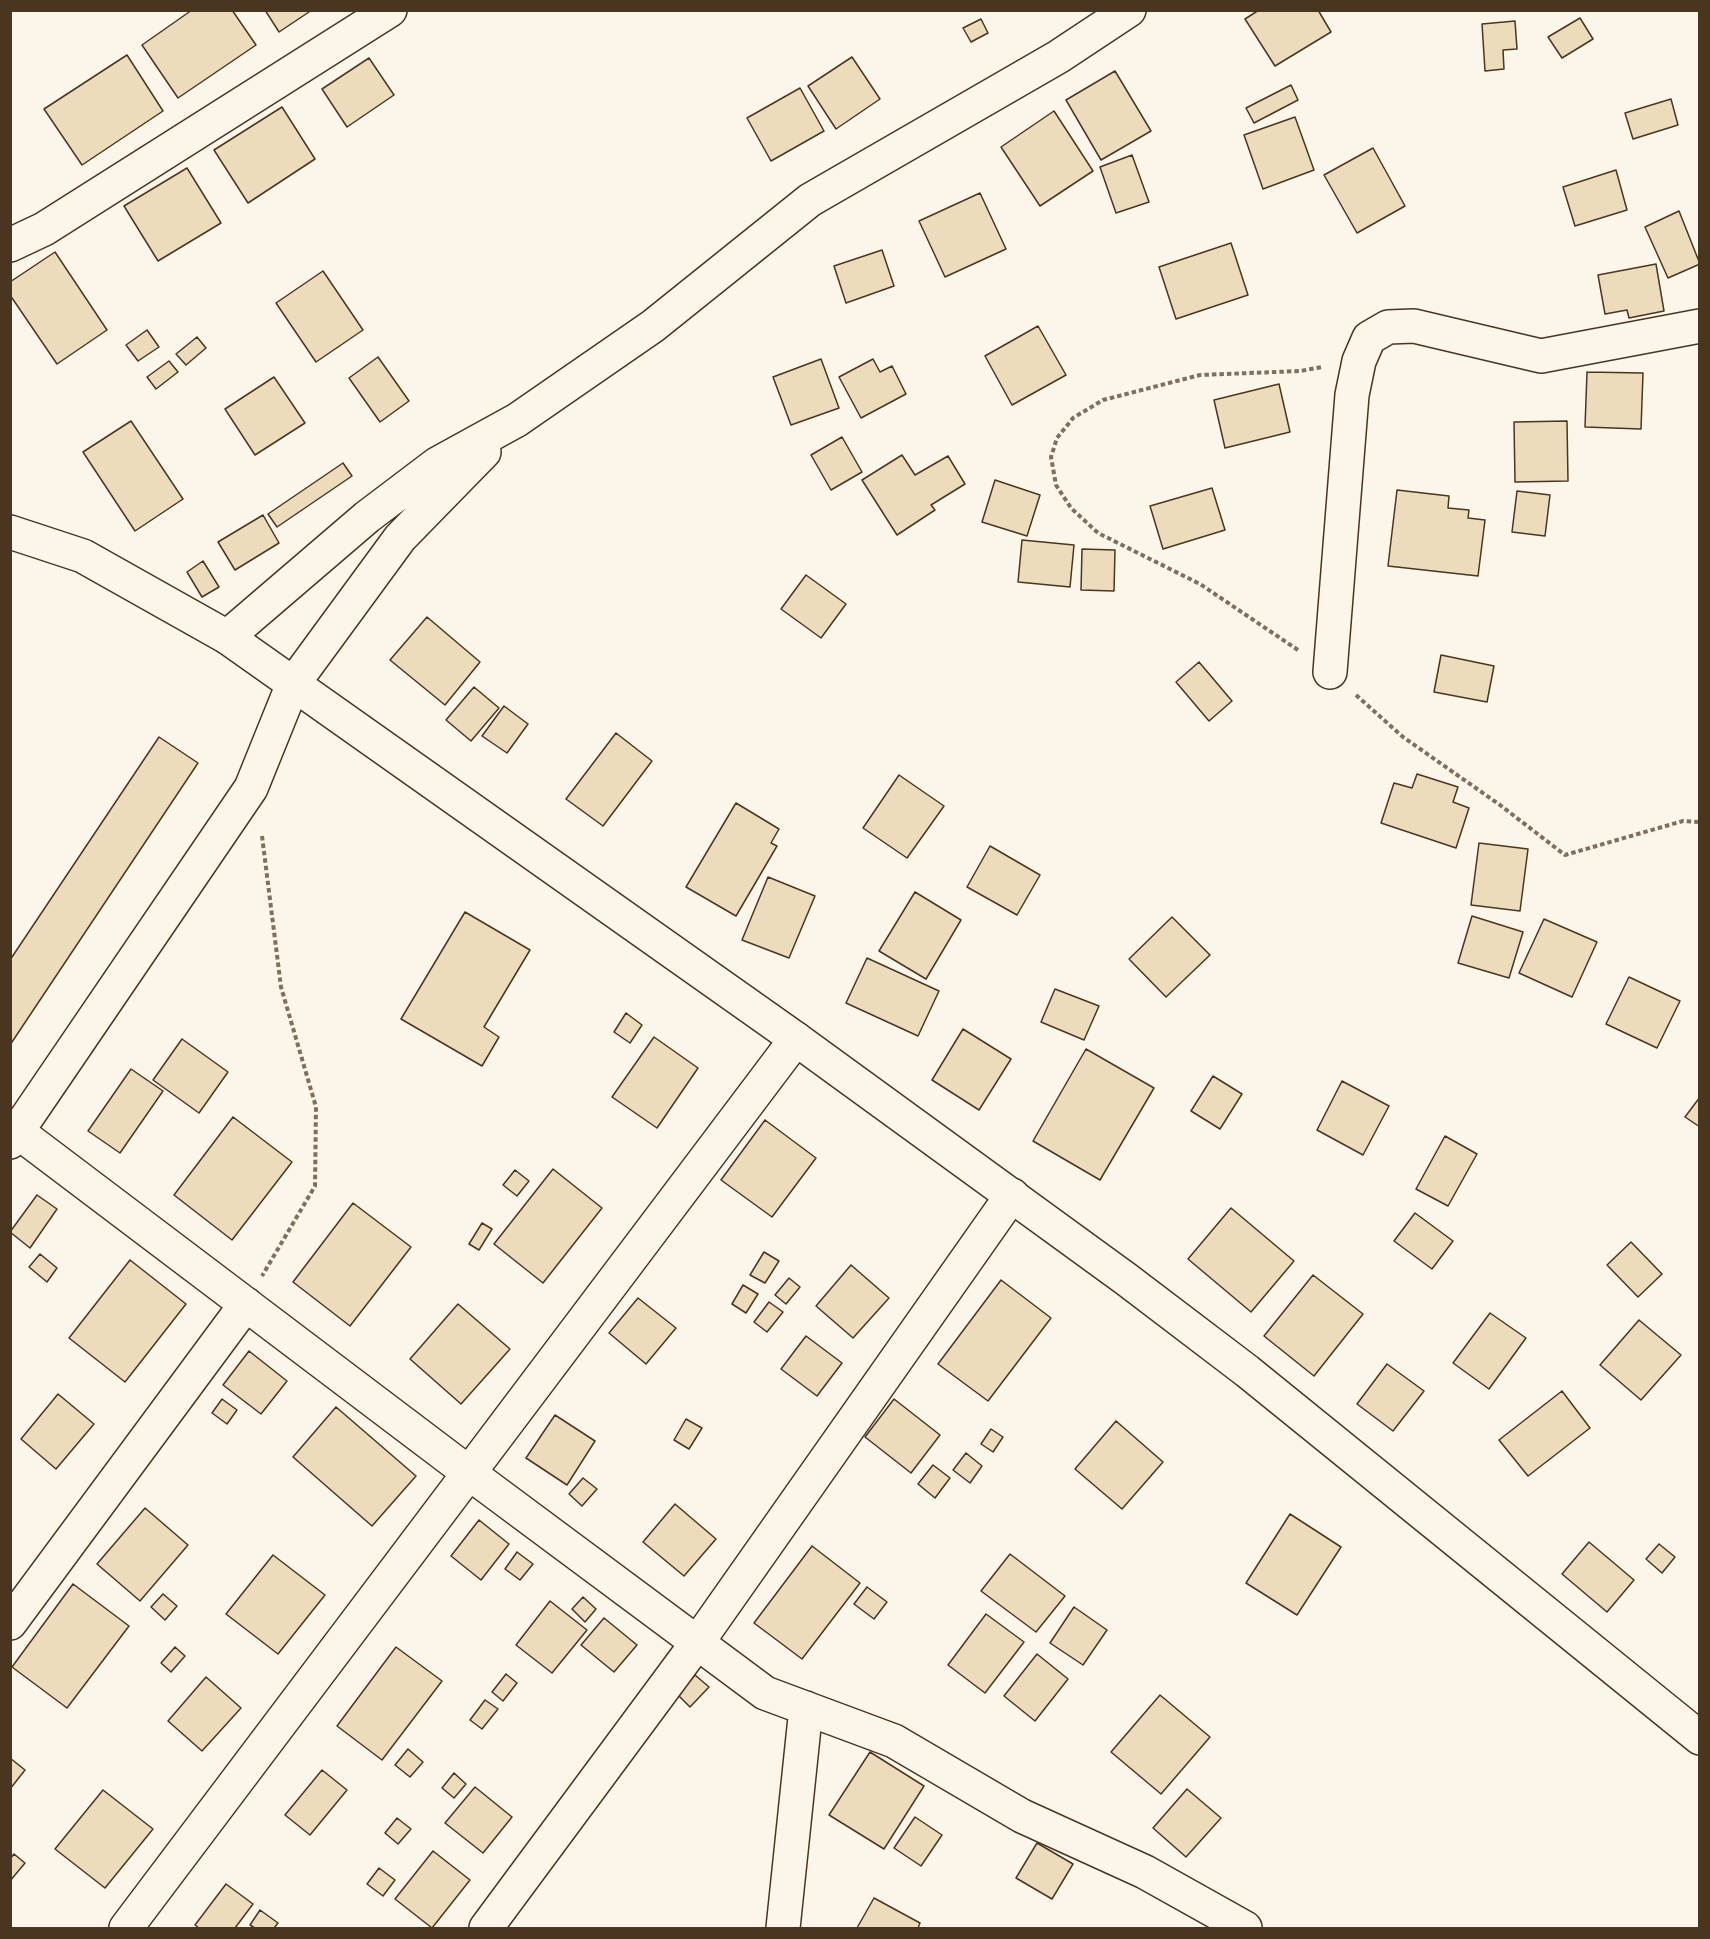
<!DOCTYPE html>
<html>
<head>
<meta charset="utf-8">
<style>
	body { margin:0 }
	#map { position:relative; width:1710px; height:1939px; overflow:hidden; background:#fbf6e9; font-family:"Noto Sans",sans-serif }
	canvas { display:block }
	.frame { position:absolute; inset:0; border:12px solid #4a3520; pointer-events:none }
</style>
</head>
<body>
<div id="map">
<canvas width="1710" height="1939"></canvas>
<div class="frame"></div>
</div>
<script>
const ctx = document.querySelector('canvas').getContext('2d');
ctx.lineJoin = 'round';
function fill(path, color) { ctx.fillStyle = color; ctx.fill(path, 'evenodd'); }
const toPath = rows => new Path2D(rows.map(r => 'M' + r).join(''));
function trace(path, color, width, dash) { ctx.strokeStyle = color; ctx.lineWidth = width; ctx.lineCap = dash ? 'butt' : 'round'; ctx.setLineDash(dash || []); ctx.stroke(path); }
const building = toPath([
	[192,10,232,10,256,45,178,98,142,45,192,10],
	[265,10,312,10,279,32,265,10],
	[1259,10,1318,10,1331,32,1275,66,1245,19,1259,10],
	[1580,18,1593,39,1562,58,1548,37,1580,18],
	[981,19,988,33,971,42,963,28,981,19],
	[1515,21,1517,49,1503,50,1504,69,1485,71,1482,24,1515,21],
	[127,55,163,111,82,165,44,109,127,55],
	[852,57,880,99,836,129,808,86,852,57],
	[369,58,394,95,347,127,322,89,369,58],
	[1115,71,1151,131,1101,160,1066,100,1115,71],
	[1291,85,1298,100,1254,123,1246,108,1291,85],
	[800,88,824,131,771,161,747,118,800,88],
	[1671,99,1678,125,1633,139,1625,113,1671,99],
	[282,107,315,159,248,203,214,150,282,107],
	[1054,111,1093,171,1040,206,1001,147,1054,111],
	[1295,117,1314,170,1263,189,1244,135,1295,117],
	[1373,148,1405,206,1357,233,1324,175,1373,148],
	[1132,155,1149,202,1116,213,1100,167,1132,155],
	[187,168,221,223,158,261,124,206,187,168],
	[1616,170,1627,210,1575,226,1563,187,1616,170],
	[980,193,1006,249,945,277,919,221,980,193],
	[1679,211,1700,264,1668,278,1645,227,1679,211],
	[1231,243,1248,295,1176,319,1159,267,1231,243],
	[882,250,894,286,846,303,834,266,882,250],
	[55,252,107,330,57,364,10,295,10,282,55,252],
	[1656,264,1664,311,1629,318,1627,310,1605,314,1598,275,1656,264],
	[323,271,363,330,316,362,276,303,323,271],
	[1038,326,1066,375,1012,405,985,356,1038,326],
	[147,330,159,347,138,361,126,345,147,330],
	[197,337,206,348,186,365,176,354,197,337],
	[378,357,409,401,380,422,349,378,378,357],
	[821,359,839,408,791,425,773,377,821,359],
	[873,359,880,372,892,366,906,394,861,418,839,377,873,359],
	[169,361,178,372,156,389,147,377,169,361],
	[1587,372,1643,373,1641,429,1585,427,1587,372],
	[274,377,305,423,255,455,225,409,274,377],
	[1279,384,1290,432,1225,448,1214,400,1279,384],
	[131,421,183,499,135,531,83,452,131,421],
	[1567,421,1568,481,1515,482,1514,422,1567,421],
	[842,437,862,472,831,490,811,455,842,437],
	[902,455,915,475,948,456,965,484,931,505,935,510,897,535,862,480,902,455],
	[343,463,352,476,277,527,268,514,343,463],
	[995,480,1040,495,1027,536,982,522,995,480],
	[1212,488,1225,530,1163,549,1150,506,1212,488],
	[1397,490,1449,496,1448,508,1469,510,1468,518,1485,520,1478,576,1388,566,1397,490],
	[1517,491,1550,495,1545,536,1512,532,1517,491],
	[263,515,279,543,235,570,218,542,263,515],
	[1022,540,1074,545,1070,587,1018,582,1022,540],
	[1082,549,1115,550,1114,591,1081,590,1082,549],
	[203,561,219,587,202,597,187,572,203,561],
	[806,575,846,604,821,638,781,609,806,575],
	[427,617,480,662,445,705,390,660,427,617],
	[1441,655,1494,666,1487,702,1434,692,1441,655],
	[1199,662,1232,701,1209,721,1176,682,1199,662],
	[474,687,499,708,471,741,446,720,474,687],
	[504,706,528,724,507,753,482,736,504,706],
	[616,733,652,761,603,826,566,799,616,733],
	[159,737,198,763,10,1045,10,960,159,737],
	[1417,774,1458,787,1453,802,1469,808,1456,848,1381,823,1394,783,1412,788,1417,774],
	[899,775,944,806,907,858,863,828,899,775],
	[736,803,779,829,771,843,777,846,736,916,686,887,736,803],
	[1479,843,1528,849,1520,911,1471,905,1479,843],
	[990,846,1040,875,1017,915,967,887,990,846],
	[768,877,815,896,789,958,742,940,768,877],
	[915,892,961,920,926,979,879,951,915,892],
	[465,912,530,950,484,1027,499,1037,482,1066,401,1019,465,912],
	[1472,916,1523,932,1509,978,1458,963,1472,916],
	[1172,917,1210,955,1166,997,1129,959,1172,917],
	[1544,919,1597,942,1572,997,1519,973,1544,919],
	[867,958,939,991,918,1036,846,1003,867,958],
	[1629,977,1680,1001,1657,1048,1606,1024,1629,977],
	[1055,989,1099,1006,1084,1040,1041,1022,1055,989],
	[626,1013,642,1025,630,1043,614,1032,626,1013],
	[963,1029,1011,1059,979,1110,932,1080,963,1029],
	[654,1037,698,1068,657,1128,612,1097,654,1037],
	[182,1039,228,1072,199,1113,153,1080,182,1039],
	[1086,1049,1154,1088,1100,1180,1033,1141,1086,1049],
	[131,1069,163,1091,120,1153,88,1131,131,1069],
	[1213,1076,1242,1094,1220,1129,1191,1111,1213,1076],
	[1342,1081,1389,1106,1363,1155,1317,1130,1342,1081],
	[1700,1097,1700,1127,1685,1117,1700,1097],
	[233,1117,292,1162,232,1240,174,1195,233,1117],
	[765,1120,816,1158,772,1217,721,1180,765,1120],
	[1445,1136,1477,1154,1448,1206,1416,1189,1445,1136],
	[553,1169,602,1208,543,1283,494,1244,553,1169],
	[515,1170,529,1181,517,1196,503,1185,515,1170],
	[37,1195,57,1209,30,1248,10,1232,37,1195],
	[353,1203,411,1247,350,1326,293,1282,353,1203],
	[1231,1208,1294,1261,1251,1312,1188,1259,1231,1208],
	[1415,1213,1453,1241,1432,1269,1394,1241,1415,1213],
	[482,1223,492,1229,479,1250,469,1244,482,1223],
	[1631,1242,1662,1274,1638,1297,1607,1265,1631,1242],
	[764,1252,779,1261,765,1283,750,1275,764,1252],
	[40,1254,57,1268,47,1282,29,1267,40,1254],
	[130,1260,186,1304,125,1382,69,1338,130,1260],
	[851,1265,889,1298,853,1338,816,1306,851,1265],
	[1313,1275,1363,1314,1314,1376,1264,1336,1313,1275],
	[789,1278,800,1287,786,1304,775,1295,789,1278],
	[1001,1280,1051,1318,988,1401,938,1364,1001,1280],
	[743,1285,758,1294,746,1313,732,1304,743,1285],
	[638,1298,676,1328,646,1364,609,1333,638,1298],
	[769,1302,783,1312,767,1332,754,1322,769,1302],
	[458,1304,510,1349,461,1404,410,1359,458,1304],
	[1490,1313,1526,1338,1489,1389,1453,1363,1490,1313],
	[1639,1320,1681,1355,1641,1400,1600,1365,1639,1320],
	[806,1336,842,1363,817,1396,781,1369,806,1336],
	[249,1351,287,1381,261,1414,223,1385,249,1351],
	[1387,1364,1424,1391,1393,1431,1357,1404,1387,1364],
	[1562,1391,1590,1428,1528,1476,1499,1440,1562,1391],
	[58,1394,94,1424,56,1469,21,1439,58,1394],
	[222,1399,237,1410,227,1424,212,1413,222,1399],
	[894,1399,940,1435,911,1473,865,1437,894,1399],
	[336,1407,416,1476,372,1526,293,1457,336,1407],
	[555,1415,595,1441,567,1485,526,1458,555,1415],
	[686,1419,702,1428,689,1449,674,1440,686,1419],
	[1116,1421,1163,1462,1122,1509,1075,1469,1116,1421],
	[991,1429,1003,1437,993,1452,981,1444,991,1429],
	[966,1453,982,1466,970,1483,953,1470,966,1453],
	[933,1465,950,1478,935,1498,918,1484,933,1465],
	[583,1478,597,1489,582,1506,569,1494,583,1478],
	[675,1504,716,1539,684,1576,643,1542,675,1504],
	[145,1508,188,1545,140,1601,97,1564,145,1508],
	[1290,1514,1341,1547,1297,1615,1246,1583,1290,1514],
	[479,1520,509,1544,481,1580,451,1556,479,1520],
	[1589,1542,1634,1580,1607,1612,1562,1574,1589,1542],
	[1659,1544,1675,1557,1662,1573,1646,1559,1659,1544],
	[812,1546,860,1583,802,1659,754,1623,812,1546],
	[517,1552,533,1564,520,1580,505,1569,517,1552],
	[1010,1554,1065,1596,1036,1632,981,1591,1010,1554],
	[273,1555,325,1595,278,1654,226,1614,273,1555],
	[73,1584,129,1626,67,1708,12,1667,73,1584],
	[867,1587,887,1602,874,1619,854,1604,867,1587],
	[163,1594,177,1606,165,1620,151,1607,163,1594],
	[583,1597,596,1609,585,1622,572,1609,583,1597],
	[550,1601,587,1630,552,1673,516,1645,550,1601],
	[1074,1607,1107,1630,1083,1665,1050,1643,1074,1607],
	[986,1614,1024,1642,985,1693,948,1665,986,1614],
	[604,1618,637,1645,614,1672,581,1645,604,1618],
	[175,1647,185,1656,171,1672,161,1663,175,1647],
	[396,1647,442,1681,382,1760,337,1726,396,1647],
	[1037,1654,1068,1679,1035,1721,1004,1696,1037,1654],
	[506,1674,517,1683,503,1701,492,1692,506,1674],
	[695,1675,709,1687,690,1707,678,1695,695,1675],
	[206,1677,241,1708,202,1751,168,1721,206,1677],
	[1160,1695,1210,1737,1161,1794,1111,1752,1160,1695],
	[485,1700,498,1709,482,1729,470,1720,485,1700],
	[408,1749,423,1762,410,1777,395,1765,408,1749],
	[870,1752,924,1786,884,1849,829,1815,870,1752],
	[10,1758,25,1770,10,1789,10,1758],
	[322,1770,347,1790,310,1835,285,1815,322,1770],
	[454,1773,466,1784,454,1798,442,1788,454,1773],
	[475,1787,512,1817,483,1853,445,1823,475,1787],
	[1187,1789,1221,1818,1186,1857,1153,1828,1187,1789],
	[103,1790,153,1829,105,1888,55,1849,103,1790],
	[915,1817,942,1835,921,1866,894,1848,915,1817],
	[397,1818,411,1829,398,1844,385,1833,397,1818],
	[1037,1843,1073,1864,1052,1899,1016,1878,1037,1843],
	[433,1851,470,1880,432,1928,395,1899,433,1851],
	[14,1854,25,1863,10,1881,10,1859,14,1854],
	[379,1868,395,1880,383,1896,367,1884,379,1868],
	[226,1884,253,1904,235,1928,199,1928,195,1925,226,1884],
	[874,1898,920,1923,918,1928,857,1928,874,1898],
	[260,1910,278,1923,274,1928,255,1928,250,1925,260,1910]
]);
const path = toPath([
	[1298,650,1200,584,1098,533,1071,508,1056,485,1051,457,1057,438,1073,418,1103,400,1200,375,1300,371,1322,367],
	[1356,695,1403,737,1500,805,1565,855,1683,821,1700,822],
	[262,836,281,987,316,1107,315,1186,262,1276]
]);
const minor = toPath([
	[10,245,44,229,390,10],
	[10,532,83,556,227,637],
	[1330,672,1352,395,1359,361,1369,338,1388,327,1414,326,1541,356,1700,326],
	[10,1126,469,1473,765,1693,894,1741,1022,1816,1145,1872,1245,1928],
	[10,1142,251,788,293,684],
	[10,1623,246,1304],
	[126,1928,796,1039],
	[486,1928,697,1643,1012,1195],
	[783,1928,806,1708]
]);
const major = toPath([
	[1129,10,1058,57,810,200,653,326,517,420,437,464,367,517,227,637,796,1039,1126,1279,1247,1371,1700,1738],
	[293,684,400,538,484,452]
]);
fill(building, '#ecdcbc');
trace(building, '#4a3520', 1.5);
trace(minor, '#4a3520', 36);
trace(major, '#4a3520', 36);
trace(path, '#7f6f5c', 4, [4.5, 3]);
trace(minor, '#fbf6e9', 33);
trace(major, '#fbf6e9', 33);
</script>
</body>
</html>
